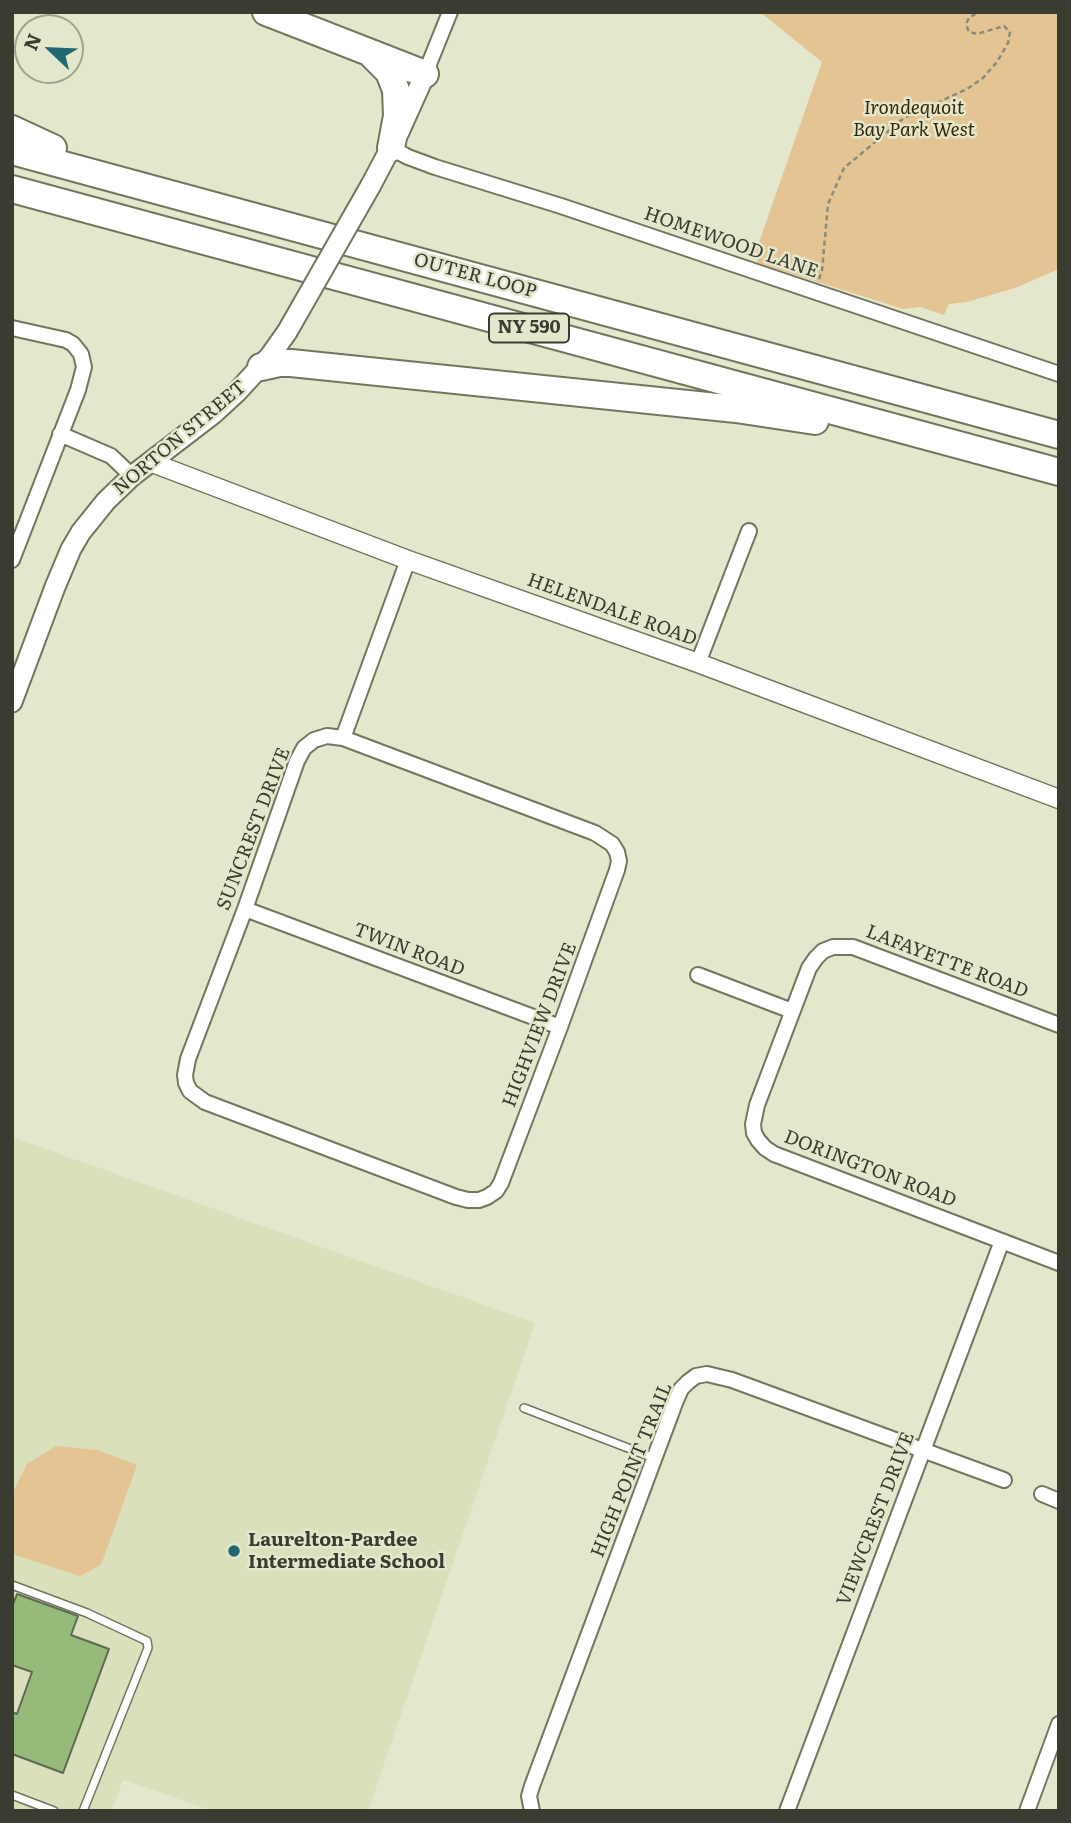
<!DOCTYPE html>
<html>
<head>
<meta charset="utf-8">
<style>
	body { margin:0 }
	#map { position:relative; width:1071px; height:1823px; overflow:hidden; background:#e3e7cc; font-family:Literata,serif }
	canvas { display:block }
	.frame { position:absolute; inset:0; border:14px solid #3b3c31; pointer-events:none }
	.north { position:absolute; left:14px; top:14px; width:70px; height:70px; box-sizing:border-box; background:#e3e7cc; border:2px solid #a0a38e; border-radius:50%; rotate:293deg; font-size:19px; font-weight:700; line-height:28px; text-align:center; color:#3b3c31 }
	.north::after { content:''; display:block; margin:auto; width:24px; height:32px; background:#1e6972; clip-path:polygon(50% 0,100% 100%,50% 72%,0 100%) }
</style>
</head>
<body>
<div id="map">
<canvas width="1071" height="1823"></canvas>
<div class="frame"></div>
<div class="north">N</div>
</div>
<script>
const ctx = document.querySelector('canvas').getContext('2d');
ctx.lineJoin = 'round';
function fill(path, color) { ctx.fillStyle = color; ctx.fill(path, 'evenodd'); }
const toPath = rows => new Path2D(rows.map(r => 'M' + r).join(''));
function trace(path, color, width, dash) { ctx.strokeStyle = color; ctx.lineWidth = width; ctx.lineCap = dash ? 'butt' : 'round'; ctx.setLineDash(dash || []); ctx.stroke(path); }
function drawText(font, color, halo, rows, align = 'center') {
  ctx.font = font + ' Literata,serif'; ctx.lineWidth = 5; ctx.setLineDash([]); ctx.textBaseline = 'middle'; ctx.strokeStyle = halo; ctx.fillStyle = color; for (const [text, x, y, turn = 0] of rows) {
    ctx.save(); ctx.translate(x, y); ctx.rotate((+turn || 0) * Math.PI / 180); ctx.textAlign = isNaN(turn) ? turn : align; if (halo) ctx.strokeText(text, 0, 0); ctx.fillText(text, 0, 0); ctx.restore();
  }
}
const built = toPath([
	[12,1137,535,1323,368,1811,214,1811,123,1780,111,1811,12,1811]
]);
const green = toPath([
	[760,12,1059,12,1059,269,1015,288,967,302,949,304,944,315,920,307,903,309,758,263,756,251,822,62],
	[56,1446,97,1450,137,1465,101,1565,80,1576,12,1554,12,1495,27,1464]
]);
const building = toPath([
	[17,1594,78,1616,71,1635,109,1649,63,1773,12,1754,12,1712,17,1714,32,1672,12,1665,12,1607,17,1594]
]);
const path = toPath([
	[819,279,822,271,828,204,844,168,904,118,967,89,983,78,997,62,1008,43,1010,32,1004,26,977,34,969,32,966,24,969,18,978,12]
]);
const service = toPath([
	[524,1408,654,1458],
	[12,1585,87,1613,147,1641,148,1648,83,1811],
	[12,1795,54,1811]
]);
const minor = toPath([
	[425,74,450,12],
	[391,148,408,157,435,167,561,206,1059,374],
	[12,328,66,340,73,344,81,354,84,367,78,390,12,560],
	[60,434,111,456,132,476],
	[698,663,749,531],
	[327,736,343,738,595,833,612,844,617,852,619,861,617,870,560,1027,501,1183,496,1191,487,1197,479,1200,468,1200,456,1197,205,1102,190,1091,186,1083,185,1075,188,1059,245,909,297,761,304,748,314,740,327,736],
	[343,738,408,560],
	[245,909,560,1027],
	[698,975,792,1011],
	[1059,1025,853,947,833,947,823,951,816,958,809,968,757,1105,753,1124,754,1133,758,1140,765,1148,774,1154,1059,1263],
	[1042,1494,1059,1501],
	[532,1811,529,1796,532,1786,675,1403,681,1389,688,1382,696,1376,707,1374,732,1380,1004,1480],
	[787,1811,1002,1241],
	[1027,1811,1059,1724]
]);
const tertiary = toPath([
	[150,462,408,560,698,663,1059,799]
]);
const secondary = toPath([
	[371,185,399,132,425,74],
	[12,702,55,587,71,549,81,532,106,501,132,476,213,414,237,392,270,356,287,332]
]);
const motorway = toPath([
	[266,12,425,74],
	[372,55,389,72,396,90,397,116,391,148],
	[12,129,53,148],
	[12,151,1059,435],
	[12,189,1059,472],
	[261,367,279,363,291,363,736,409,815,421]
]);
const secondaryBridge = toPath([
	[287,332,371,185]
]);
const markers = [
	[234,1551,7,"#1e6972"]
];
const shields = [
	[529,328,80]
];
const shieldNames = [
	["NY 590",529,328]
];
const parkNames = [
	["Irondequoit",914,108],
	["Bay Park West",914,130]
];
const streetNames = [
	["HOMEWOOD LANE",731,243,19],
	["OUTER LOOP",475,276,15],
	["NORTON STREET",180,438,-40],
	["HELENDALE ROAD",612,610,20],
	["SUNCREST DRIVE",254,829,-69],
	["TWIN ROAD",409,950,21],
	["LAFAYETTE ROAD",947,962,21],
	["HIGHVIEW DRIVE",540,1025,-69],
	["DORINGTON ROAD",870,1169,21],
	["HIGH POINT TRAIL",632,1470,-68],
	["VIEWCREST DRIVE",876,1519,-69]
];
const poiNames = [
	["Laurelton-Pardee",248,1540],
	["Intermediate School",248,1562]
];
fill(built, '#dadfbc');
fill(green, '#e5c493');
fill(building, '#96ba79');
trace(building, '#5d6a54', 2);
trace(service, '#73765e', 10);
trace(minor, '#73765e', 18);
trace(tertiary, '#73765e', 21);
trace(secondary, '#73765e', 23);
trace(motorway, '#73765e', 30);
trace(path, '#8a8c7a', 2.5, [5, 3.5]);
trace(service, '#fff', 7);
trace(minor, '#fff', 14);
trace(tertiary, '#fff', 18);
trace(secondary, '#fff', 19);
trace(motorway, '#fff', 26);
trace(secondaryBridge, '#73765e', 23, []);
trace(secondaryBridge, '#fff', 19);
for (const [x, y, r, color] of markers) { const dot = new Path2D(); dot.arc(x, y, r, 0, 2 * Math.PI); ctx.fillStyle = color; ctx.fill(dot); trace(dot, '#e3e7cc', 2.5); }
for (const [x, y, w] of shields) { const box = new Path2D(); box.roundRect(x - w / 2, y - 14.5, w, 29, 5); ctx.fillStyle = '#e3e7cc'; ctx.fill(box); trace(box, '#3b3c31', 2); }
drawText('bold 18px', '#3b3c31', null, shieldNames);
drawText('italic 19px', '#392608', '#e3e7cc', parkNames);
drawText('19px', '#3b3c31', '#e3e7cc', streetNames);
drawText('bold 19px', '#3b3c31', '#e3e7cc', poiNames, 'left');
</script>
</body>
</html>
